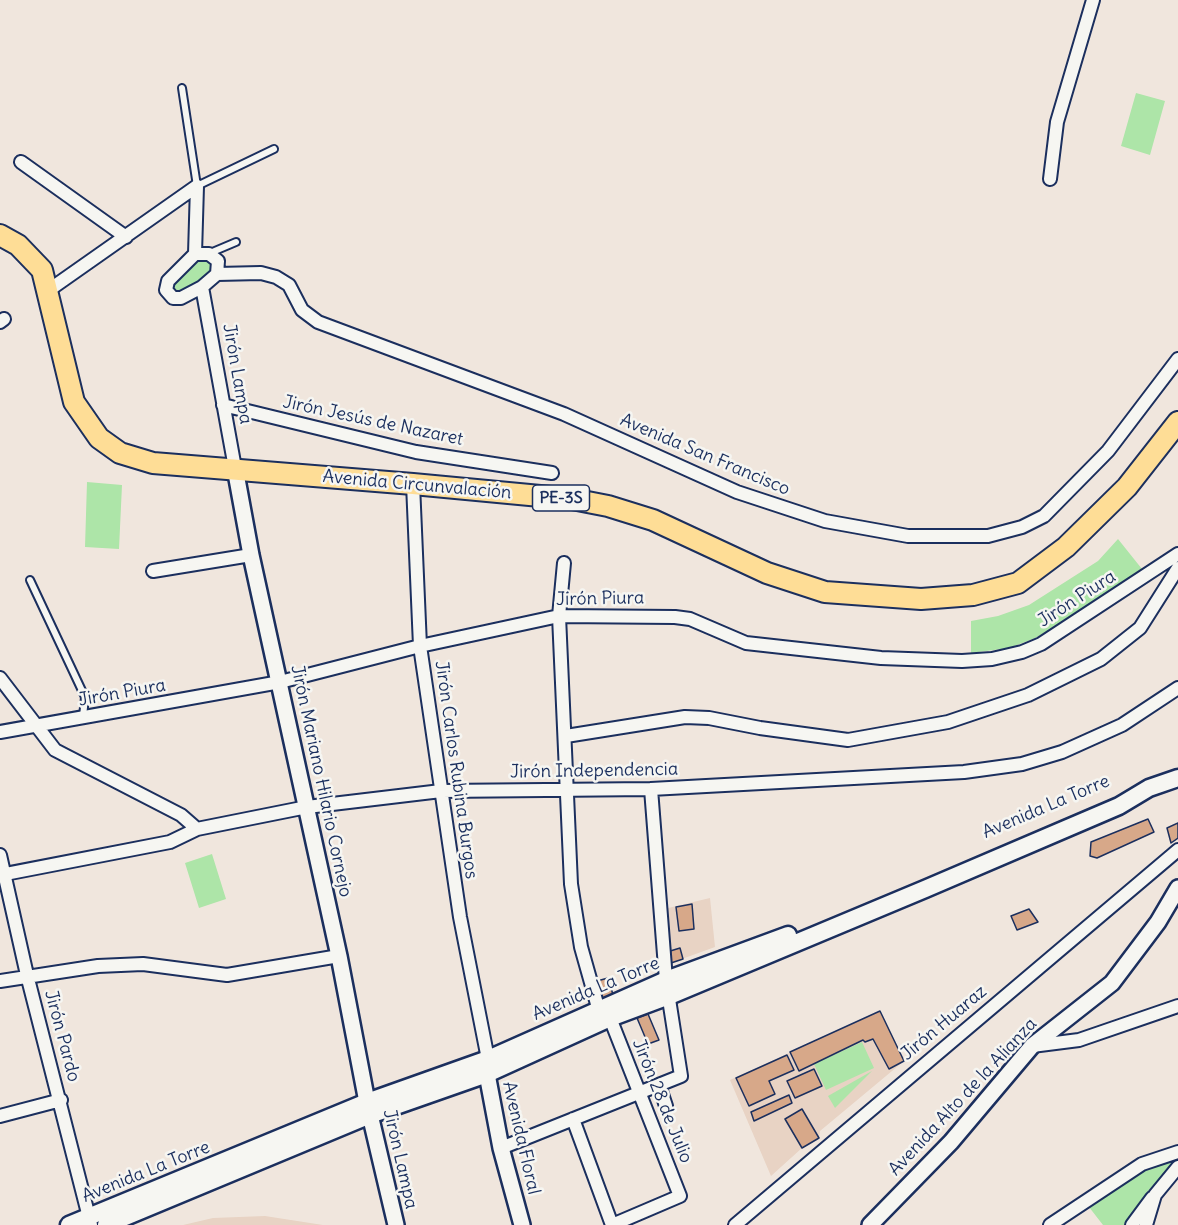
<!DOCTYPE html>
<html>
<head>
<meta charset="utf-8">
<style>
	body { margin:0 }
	canvas { display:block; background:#f0e6dd }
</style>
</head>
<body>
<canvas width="1178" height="1225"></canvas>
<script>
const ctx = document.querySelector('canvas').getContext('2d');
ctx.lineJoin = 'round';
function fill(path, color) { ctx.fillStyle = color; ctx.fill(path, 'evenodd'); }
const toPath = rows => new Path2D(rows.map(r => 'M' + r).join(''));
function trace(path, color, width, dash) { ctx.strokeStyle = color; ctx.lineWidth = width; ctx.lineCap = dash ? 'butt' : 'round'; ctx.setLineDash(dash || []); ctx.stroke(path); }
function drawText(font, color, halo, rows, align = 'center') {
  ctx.font = font + ' Delius,sans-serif'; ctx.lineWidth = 5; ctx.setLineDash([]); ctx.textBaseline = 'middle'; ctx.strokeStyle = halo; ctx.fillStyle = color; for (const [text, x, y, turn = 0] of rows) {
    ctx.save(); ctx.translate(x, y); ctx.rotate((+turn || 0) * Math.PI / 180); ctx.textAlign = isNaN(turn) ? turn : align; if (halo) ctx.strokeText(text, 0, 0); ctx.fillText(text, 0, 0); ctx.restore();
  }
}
const built = toPath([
	[710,898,715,947,668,964,664,909],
	[876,1013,904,1061,820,1131,819,1138,802,1148,771,1176,730,1080],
	[265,1216,323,1225,183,1225,213,1218]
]);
const green = toPath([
	[1136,93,1165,101,1150,155,1121,146],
	[209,255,217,273,173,297,169,281,181,266],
	[87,482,122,485,119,549,85,547],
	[1118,539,1142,569,1057,626,1033,639,1009,648,971,653,971,621,998,616,1029,605,1098,561],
	[212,854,226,899,199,908,185,863],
	[862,1042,874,1068,826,1090,814,1064],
	[872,1071,835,1108,828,1096],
	[1178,1157,1178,1160,1148,1191,1124,1225,1103,1225,1089,1207,1149,1166]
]);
const building = toPath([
	[1148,819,1154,832,1097,858,1090,856,1091,842,1148,819],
	[1178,823,1178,838,1171,843,1167,828,1178,823],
	[692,904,694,929,679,931,676,907,692,904],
	[1029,909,1038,922,1017,930,1011,916,1029,909],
	[680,948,683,959,668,964,667,952,680,948],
	[608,978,614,998,602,1001,597,981,608,978],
	[880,1011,904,1061,889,1069,873,1039,865,1042,863,1040,799,1071,790,1052,880,1011],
	[648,1014,659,1040,648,1044,637,1018,648,1014],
	[787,1055,794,1070,769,1081,775,1094,749,1106,736,1078,787,1055],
	[814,1069,822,1086,795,1098,787,1081,814,1069],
	[789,1095,792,1103,754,1121,751,1112,789,1095],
	[802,1109,819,1138,802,1148,785,1119,802,1109]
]);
const service = toPath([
	[182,88,197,186,274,149],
	[210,253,236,242],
	[30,580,85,697,83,717]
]);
const minor = toPath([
	[21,162,126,237],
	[1050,179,1057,122,1093,0],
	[195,254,209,254,218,261,217,274,202,287,181,298,173,298,166,290,168,281,195,254],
	[195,254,197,186],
	[217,274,261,273,276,277,289,285,302,310,318,322,564,414,737,492,825,521,908,536,988,536,1022,527,1044,516,1108,451,1178,359],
	[202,287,235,468],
	[49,290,197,186],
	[0,322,4,319],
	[223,405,416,452,552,473],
	[413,484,420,646,460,917,488,1059],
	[564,563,559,616,571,884,581,947,601,1018],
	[153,571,251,555],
	[0,678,55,750,181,815,197,829],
	[0,732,280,682,420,646,559,616,675,617,690,619,746,643,881,658,962,661,992,659,1022,652,1041,644,1178,554],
	[566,736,685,717,709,718,760,728,848,740,948,722,1028,695,1101,659,1140,628,1178,568],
	[0,855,27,975,91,1225],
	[0,875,170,842,197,829,307,807,441,791,651,789,964,772,1022,764,1062,752,1122,725,1178,688],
	[0,981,98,966,143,964,227,975,339,956],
	[610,1018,680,1196,612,1225],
	[1032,1046,1079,1040,1178,1006],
	[659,1085,666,1106],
	[0,1116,61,1100],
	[573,1119,612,1225],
	[501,1148,681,1076,666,980,651,789],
	[735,1225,1178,850],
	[1050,1225,1142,1164,1178,1152],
	[1132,1225,1152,1198],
	[1146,1225,1155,1195,1178,1167]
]);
const tertiary = toPath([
	[235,468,251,555,339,956,367,1102,396,1225],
	[487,1064,487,1074,501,1148,522,1225],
	[870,1225,951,1142,1032,1046,1112,983,1158,922,1178,888]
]);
const secondary = toPath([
	[69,1225,367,1102,488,1059,666,980,788,935],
	[106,1225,370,1115,487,1074,610,1018,669,996,925,889,1119,806,1149,788,1178,778]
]);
const trunk = toPath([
	[0,235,18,245,42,270,74,402,99,438,120,453,153,463,413,484,572,499,608,506,653,520,767,573,825,592,921,599,973,595,1018,583,1066,547,1127,487,1178,422]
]);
const shields = [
	[561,498,57]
];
const shieldNames = [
	["PE-3S",561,498]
];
const streetNames = [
	["Jirón Lampa",237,374,80],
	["Jirón Jesús de Nazaret",373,421,12],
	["Avenida San Francisco",705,455,23],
	["Avenida Circunvalación",417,485,5],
	["Jirón Piura",600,599,-1],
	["Jirón Piura",1077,599,-33],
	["Jirón Piura",122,693,-10],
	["Jirón Carlos Rubina Burgos",456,770,82],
	["Jirón Independencia",594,771,-1],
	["Jirón Mariano Hilario Cornejo",321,781,78],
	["Avenida La Torre",1046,807,-23],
	["Avenida La Torre",596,989,-23],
	["Jirón Huaraz",944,1023,-40],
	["Jirón Pardo",62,1036,75],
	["Avenida Alto de la Alianza",963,1097,-47],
	["Jirón 28 de Julio",662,1101,68],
	["Avenida Floral",521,1138,77],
	["Jirón Lampa",400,1159,77],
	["Avenida La Torre",146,1172,-22]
];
fill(built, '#e8d3c4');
fill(green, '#ade5a8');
fill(building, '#d7a889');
trace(building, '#1b2f5e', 1.5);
trace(service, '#1b2f5e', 10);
trace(minor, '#1b2f5e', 16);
trace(tertiary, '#1b2f5e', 20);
trace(secondary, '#1b2f5e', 21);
trace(trunk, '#1b2f5e', 24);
trace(service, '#f6f6f2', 6);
trace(minor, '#f6f6f2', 12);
trace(tertiary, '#f6f6f2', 15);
trace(secondary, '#f6f6f2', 16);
trace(trunk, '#fedd96', 20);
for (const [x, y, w] of shields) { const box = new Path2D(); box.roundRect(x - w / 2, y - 13, w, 26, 4.5); ctx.fillStyle = '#f6f6f2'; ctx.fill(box); trace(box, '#1b2f5e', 1.5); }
drawText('bold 16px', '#1b2f5e', null, shieldNames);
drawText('18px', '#1b2f5e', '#f6f6f2', streetNames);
</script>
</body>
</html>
